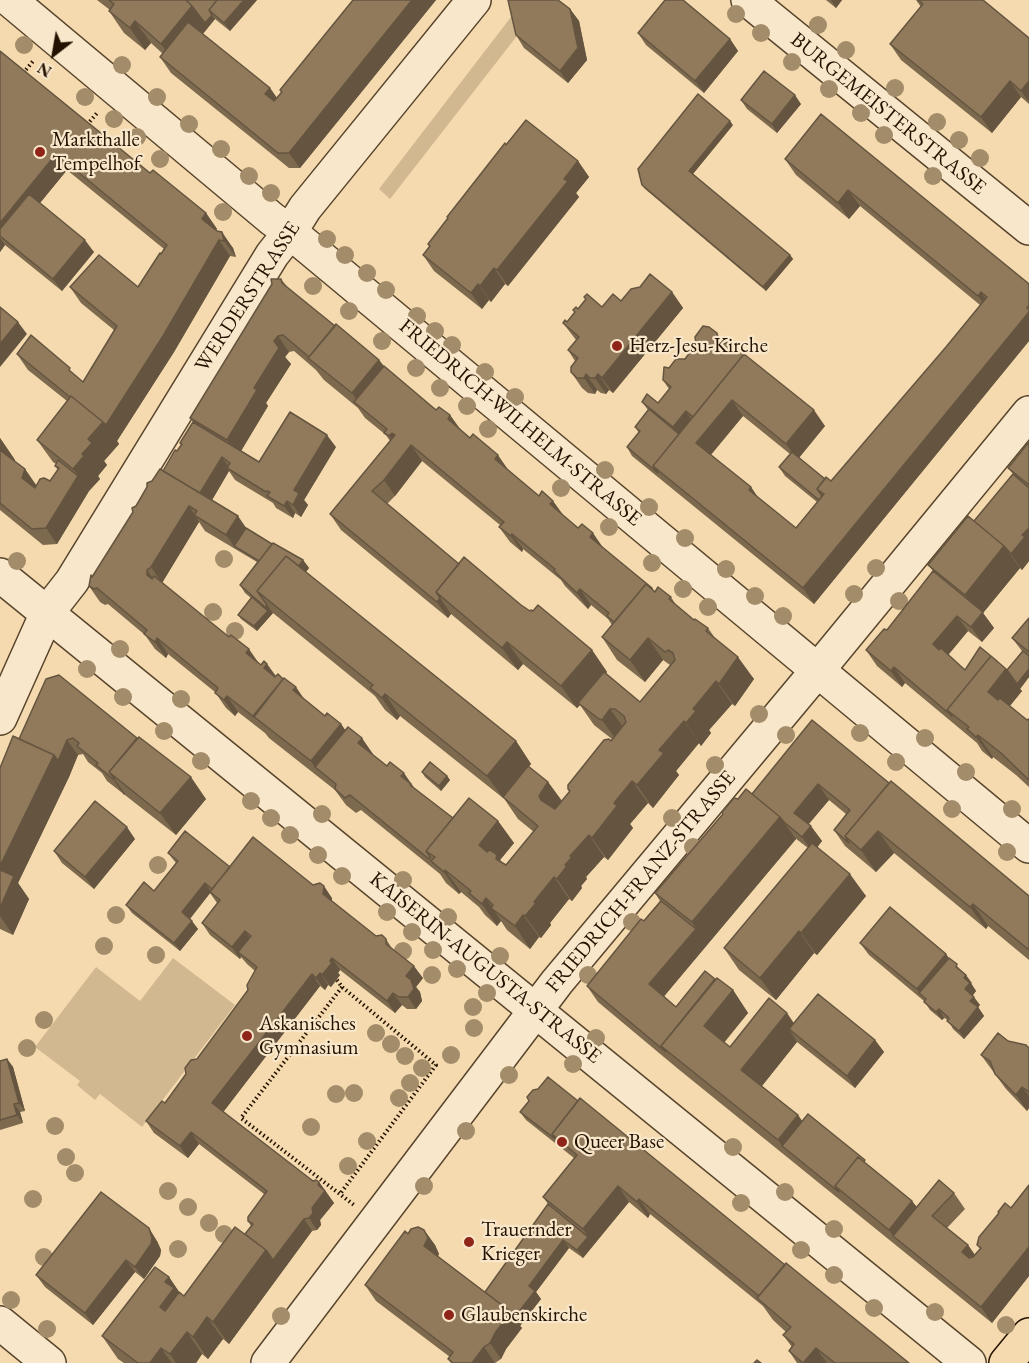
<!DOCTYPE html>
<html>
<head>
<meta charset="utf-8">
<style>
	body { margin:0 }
	#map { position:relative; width:1029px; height:1363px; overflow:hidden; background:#f4daae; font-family:"EB Garamond",serif }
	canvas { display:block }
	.north { position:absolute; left:24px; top:24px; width:60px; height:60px; -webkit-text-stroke:4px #f8e7ca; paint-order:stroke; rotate:211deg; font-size:16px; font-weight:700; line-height:24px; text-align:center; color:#241201 }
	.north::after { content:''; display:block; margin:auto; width:21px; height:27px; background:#241201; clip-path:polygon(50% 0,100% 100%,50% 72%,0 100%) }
</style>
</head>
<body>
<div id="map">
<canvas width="1029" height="1363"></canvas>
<div class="north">N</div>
</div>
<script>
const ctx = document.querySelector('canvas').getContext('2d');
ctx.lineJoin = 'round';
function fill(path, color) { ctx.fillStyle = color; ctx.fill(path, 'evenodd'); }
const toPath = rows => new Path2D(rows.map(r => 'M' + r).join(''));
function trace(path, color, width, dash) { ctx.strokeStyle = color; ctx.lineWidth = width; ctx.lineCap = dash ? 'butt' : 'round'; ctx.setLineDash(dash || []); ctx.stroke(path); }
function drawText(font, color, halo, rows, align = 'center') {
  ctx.font = font + ' "EB Garamond",serif'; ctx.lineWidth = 4.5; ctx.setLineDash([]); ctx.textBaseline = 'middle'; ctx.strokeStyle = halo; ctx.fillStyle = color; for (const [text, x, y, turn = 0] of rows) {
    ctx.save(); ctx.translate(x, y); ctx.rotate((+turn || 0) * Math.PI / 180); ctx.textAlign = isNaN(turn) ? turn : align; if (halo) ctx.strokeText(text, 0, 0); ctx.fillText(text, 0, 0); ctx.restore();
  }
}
const green = toPath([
	[524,0,545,0,390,199,379,189],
	[173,958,235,1005,142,1127,100,1094,95,1100,77,1085,80,1081,35,1047,96,967,140,1001]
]);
const path = toPath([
	[25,73,24,72,34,60],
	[87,125,97,113],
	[337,980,342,987,436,1065,340,1194],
	[342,987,241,1118,354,1205]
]);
const minor = toPath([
	[10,0,272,219,290,232,1029,846],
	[748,0,1029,228],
	[0,575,969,1363],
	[0,718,47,613,72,581,272,255,290,232,305,208,474,0],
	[0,1323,49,1363],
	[268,1363,557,982,817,671,1029,413]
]);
const major = toPath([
	[1006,1363,1029,1335]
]);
const trees = [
	[736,14],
	[818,25],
	[761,33],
	[24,45],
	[846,50],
	[792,62],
	[122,65],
	[895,88],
	[829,89],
	[85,97],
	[157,97],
	[861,113],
	[114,119],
	[937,122],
	[189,124],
	[884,135],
	[137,137],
	[959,140],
	[221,149],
	[980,158],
	[160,159],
	[249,176],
	[933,176],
	[271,193],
	[223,212],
	[327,239],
	[345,255],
	[367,273],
	[313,286],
	[386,290],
	[349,311],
	[417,316],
	[435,331],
	[382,341],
	[452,345],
	[416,368],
	[485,372],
	[440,388],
	[515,397],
	[467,406],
	[488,429],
	[605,470],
	[561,488],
	[649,507],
	[609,527],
	[685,538],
	[224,559],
	[17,561],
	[652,563],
	[876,568],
	[726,569],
	[683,589],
	[854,594],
	[755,596],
	[899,601],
	[708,607],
	[213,612],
	[783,616],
	[235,631],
	[120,649],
	[87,669],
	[123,697],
	[181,699],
	[759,714],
	[164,731],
	[860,733],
	[786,735],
	[925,738],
	[201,761],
	[896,762],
	[715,765],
	[966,772],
	[251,801],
	[952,809],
	[1012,809],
	[322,814],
	[271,818],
	[672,818],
	[290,835],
	[693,847],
	[1007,852],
	[318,855],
	[158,865],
	[342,876],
	[403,880],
	[387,912],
	[116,915],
	[448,917],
	[632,922],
	[412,932],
	[104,946],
	[433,950],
	[403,951],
	[156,955],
	[500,956],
	[457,969],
	[432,975],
	[588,975],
	[487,993],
	[473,1007],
	[44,1020],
	[474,1028],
	[376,1033],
	[596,1038],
	[391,1044],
	[27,1048],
	[451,1055],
	[405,1056],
	[573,1064],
	[422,1068],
	[509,1075],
	[410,1083],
	[354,1093],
	[336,1094],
	[399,1098],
	[55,1126],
	[311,1127],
	[466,1131],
	[367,1141],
	[733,1147],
	[66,1157],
	[348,1166],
	[75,1173],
	[424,1186],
	[168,1191],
	[785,1192],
	[33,1199],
	[741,1203],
	[188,1207],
	[209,1223],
	[834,1229],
	[224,1234],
	[178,1249],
	[801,1250],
	[44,1257],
	[834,1275],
	[11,1300],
	[874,1308],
	[935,1312],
	[281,1316],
	[1006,1325],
	[47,1329]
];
const wall = toPath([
	[97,0,257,0,230,31,215,19,203,34,270,88,277,98,281,92,280,90,353,0,436,0,300,168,289,168,171,73,160,57,163,54,151,43,145,50,124,33,109,11,110,10],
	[826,0,842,0,836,8],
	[916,0,983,0,1029,38,1029,104,1021,97,992,133,901,60,890,44,921,7],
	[570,9,579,21,587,60,568,83,524,48,516,35],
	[638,33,730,39,738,51,704,93,646,45],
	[0,51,150,173,206,213,217,229,216,230,233,248,236,257,230,256,174,352,117,441,119,444,104,461,107,465,98,476,100,479,89,491,57,544,43,545,0,510,0,438,15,460,14,461,25,469,36,485,35,488,50,481,58,470,55,466,56,464,53,462,37,440,67,401,28,370,17,354,75,376,83,382,114,330,81,303,70,287,138,287,164,249,67,170,40,203,94,252,62,291,5,245,0,252],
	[741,100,801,104,777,133,747,109],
	[821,114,1029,284,1029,341,814,604,632,456,627,447,639,433,635,427,648,410,642,402,658,403,669,389,663,380,669,368,685,359,724,343,825,426,799,458,825,479,831,481,946,347,980,305,860,206,849,219,796,175,785,159],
	[743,416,790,454,779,467,785,476,817,502,796,528,757,497,751,487,711,455],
	[733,125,693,174,790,255,793,259,766,291,645,189,642,185],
	[506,145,578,161,589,177,576,193,579,197,508,286,505,284,491,302,489,300,482,309,434,271,423,255,429,247,428,244],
	[281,279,289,289,335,326,379,360,384,366,436,410,450,415,461,430,539,496,553,501,564,516,652,588,655,592,671,597,676,605,694,620,708,628,715,638,754,679,735,706,732,704,709,730,711,733,701,746,699,743,676,771,679,775,653,808,648,803,630,824,633,828,608,860,604,857,586,877,587,879,581,886,582,888,572,901,569,899,550,923,551,925,541,938,539,937,530,949,507,930,501,921,497,926,485,915,479,907,461,892,459,894,446,883,440,874,361,810,356,813,346,805,335,790,269,738,265,733,238,712,235,716,226,708,215,692,168,654,166,658,155,649,145,635,108,604,105,605,100,602,89,586,92,577,152,481,163,471,181,445,180,443,193,422,190,418],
	[294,351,316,370,324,380,358,408,365,418,386,435,390,441,330,514,341,530,448,618,451,614,518,670,523,664,577,708,580,705,594,725,612,739,568,789,569,792,562,801,548,782,528,767,531,764,516,741,306,572,309,568,303,560,272,544,246,528,212,500,229,471,235,480,273,503,276,508,293,518,295,513,301,517,308,505,304,500,336,447,259,462,241,451,268,406,266,403,291,364,285,357,289,352],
	[422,461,500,525,499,527,510,542,522,552,523,549,561,580,565,586,588,609,591,605,608,619,612,625,602,637,617,660,645,682,663,660,670,665,640,702,606,673,607,672,592,650,530,611,459,564,387,504,395,496],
	[199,522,205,531,257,562,240,585,245,593,251,598,238,615,241,619,257,631,273,613,375,696,385,710,397,720,400,716,503,798,503,797,518,819,534,832,506,865,502,863,500,860,514,843,498,821,453,818,372,755,373,754,345,730,341,724,325,716,276,676,267,664,261,665,162,583],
	[672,292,683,308,613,393,609,390,606,394,601,393,597,390,595,394,588,393,582,388,571,372,575,361,568,350,576,340,563,323,567,322,575,312,573,310,578,309,602,307,621,301],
	[1029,442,1029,561,1022,570,1020,568,983,613,994,628,982,642,968,631,948,655,965,670,1007,670,1022,651,1012,638,1029,618,1029,677,1020,689,1022,691,1010,706,1027,720,1029,719,1029,787,1016,775,993,757,992,759,982,751,977,743,905,683,902,687,877,666,866,650,887,630,933,571,928,565,974,521,1013,474,1008,468],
	[46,679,206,799,176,835,107,781,102,773,88,762,83,754,78,755,69,777,18,883,29,899,13,935,0,929,0,768,19,739],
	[812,720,1029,896,1029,960,988,926,986,929,894,853,876,872,845,846,834,830,846,814,829,800,809,824,822,841,817,847,866,896,817,955,814,953,776,1000,739,970,724,948,808,848,795,838,796,839,664,996,676,1007,715,979,733,990,748,1013,724,1043,730,1047,794,1023,875,1040,884,1052,855,1088,797,1042,762,1086,798,1115,802,1121,871,1167,912,1201,917,1207,954,1193,965,1209,947,1228,968,1245,975,1255,980,1249,977,1245,1011,1208,1029,1185,1029,1276,992,1323,677,1068,598,1002,587,986,660,901,655,893,738,799,752,794],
	[422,772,447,776,450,780,441,791,425,777],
	[135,839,94,889,62,863,54,851],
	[168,853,313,885,332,898,332,901,376,936,386,939,393,950,423,978,416,987,420,992,422,1001,416,1009,407,1009,402,1005,395,1013,340,970,338,973,340,975,331,987,328,985,325,990,320,986,223,1112,313,1181,319,1182,334,1203,320,1220,321,1225,317,1230,312,1231,229,1344,223,1339,208,1359,202,1354,196,1363,124,1363,118,1359,102,1336,169,1277,179,1292,184,1296,245,1234,251,1226,248,1221,264,1194,199,1144,188,1158,154,1133,146,1121,165,1103,248,990,255,971,247,964,241,957,240,959,210,935,202,923,217,903,210,893,190,919,198,929,180,951,132,913,126,905,154,891,176,863],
	[860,943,949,958,966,975,972,983,971,984,976,991,972,996,980,1005,978,1007,984,1016,964,1039,953,1029,948,1020,944,1018,942,1020,930,1010,924,1001,869,955],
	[1008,1041,1029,1048,1029,1108,1027,1111,1006,1089,981,1055],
	[7,1059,13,1067,25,1111,20,1112,23,1123,0,1130,0,1061],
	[520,1112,785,1265,909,1363,797,1363,789,1351,792,1347,783,1335,786,1332,773,1320,763,1306,650,1214,648,1218,629,1202,583,1258,569,1248,536,1292,541,1299,520,1326,522,1328,506,1349,501,1359,495,1363,451,1363,448,1359,450,1357,376,1301,365,1285,408,1234,424,1230,435,1245,439,1254,438,1256,485,1292,548,1204,543,1197,574,1158,526,1120],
	[157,1241,161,1250,160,1256,144,1279,135,1272,93,1325,45,1287,36,1275]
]);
const shadedWall = toPath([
	[244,0,257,0,230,31,224,23],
	[412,0,436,0,300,168,289,153],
	[831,0,842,0,836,8],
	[192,6,212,15,215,19,176,66,161,44],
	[570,9,579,21,587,60,568,83,560,71],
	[135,21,151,43,145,50,130,28],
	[730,39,738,51,704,93,695,81],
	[1010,81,1021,97,992,133,981,117],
	[1029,81,1029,102,1021,91],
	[270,88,281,104,277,110,265,94],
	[795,95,801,104,777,133,772,124],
	[730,121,733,125,692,175,689,171],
	[56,154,67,170,8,242,0,236,0,223],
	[578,161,589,177,576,193,579,197,508,286,497,270],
	[848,190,860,206,849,219,838,203],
	[206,213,217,229,213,234,202,219],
	[222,232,233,248,236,257,224,241],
	[0,238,5,245,0,252],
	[85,240,94,252,62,291,53,279],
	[219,240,230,256,174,352,117,441,119,444,104,461,107,465,98,476,100,479,89,491,57,544,46,528,78,476,73,469,88,439],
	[790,255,793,259,766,291,763,287],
	[494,268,505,284,491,302,480,286],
	[478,284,489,300,482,309,471,293],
	[672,292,683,308,613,393,602,378],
	[981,292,992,308,989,312,978,296],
	[1029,312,1029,341,814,604,803,588],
	[18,322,27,334,0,367,0,344],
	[717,333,725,345,717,339],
	[278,336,289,352,285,357,291,364,266,403,268,406,238,456,227,440,254,388,274,341],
	[379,360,395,382,363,410,352,393],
	[586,374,597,390,595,394,584,378],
	[598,374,609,390,606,394,595,378],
	[732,400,743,416,707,459,696,443],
	[814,410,825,426,797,460,786,444],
	[686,411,694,423,681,439,673,427],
	[450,415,461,431,448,419],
	[392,433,403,448,400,452,389,436],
	[327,435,336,447,304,500,308,505,301,517,293,505,294,490],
	[0,438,15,460,0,479],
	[411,445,422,461,395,496,384,480],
	[498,455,509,471,495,459],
	[222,457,230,469,227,468,229,471,208,507,199,495],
	[25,469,36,485,33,494,22,478],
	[751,487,762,503,749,490],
	[287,501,295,513,293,518,284,506],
	[553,501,564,517,550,504],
	[189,506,199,522,162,583,151,567],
	[238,516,249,532,234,546,226,535],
	[1029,528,1029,561,1022,570,1011,554,1022,535],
	[593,533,604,549,590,537],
	[512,534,523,549,522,552,511,536],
	[1004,546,1020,568,983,613,994,628,982,642,971,627,980,616,965,595],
	[303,560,309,568,277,607,270,601],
	[147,570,158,586,147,575],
	[580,589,591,605,588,609,577,593],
	[440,598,451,614,448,618,437,602],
	[267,605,273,613,257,631,254,626,268,611,265,607],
	[957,616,968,631,944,660,933,644],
	[157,638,168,654,166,658,155,642],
	[648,638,663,660,645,682,630,660],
	[507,642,523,664,518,670,502,648],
	[249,649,260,665,246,653],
	[592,650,607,672,580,704,578,703,580,705,577,708,561,686],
	[738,657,754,679,735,706,719,684],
	[267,664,278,680,264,668],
	[894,667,905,683,902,687,891,671],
	[1006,669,1017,684,1029,669,1029,677,1020,689,1022,691,1003,714,953,714],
	[716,681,732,704,709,730,711,733,701,746,686,723,693,709],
	[296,687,311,709,293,690],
	[385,694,400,716,397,720,382,698],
	[227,696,238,712,235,716,224,700],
	[610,709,626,731,618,742,602,720],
	[684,721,699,743,676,771,679,775,653,808,637,785,659,750],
	[341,724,356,746,315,767,311,761],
	[978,735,993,757,992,759,976,737],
	[362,738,373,754,369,759,358,743],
	[67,740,78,755,69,777,18,883,29,899,13,935,0,916,0,866,54,755],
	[516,741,531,764,503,798,487,776],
	[404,773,415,789,421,801,401,776],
	[447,776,450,780,441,791,439,786],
	[191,777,206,799,176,835,160,813],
	[114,778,125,794,124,795,113,779],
	[632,781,648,803,630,824,633,828,608,860,592,838,614,803],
	[548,782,564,804,555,818,541,800,539,796],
	[818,784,829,800,805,828,794,813],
	[780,817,796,839,661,1000,649,984,696,929,692,922],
	[498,821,514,843,500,860,512,877,479,845],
	[811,826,822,841,813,853,802,837],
	[127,827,135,839,94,889,85,877],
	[878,831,894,853,876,872,861,850],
	[589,835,604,857,586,877,587,879,581,886,582,888,572,901,557,879,570,856],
	[445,870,461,892,459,894,444,872],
	[850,874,866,896,817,955,801,933],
	[554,877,569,899,550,923,551,925,541,938,525,916,534,902],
	[205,883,211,892,188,921,182,912],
	[324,886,332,898,332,906,323,894],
	[486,898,501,921,497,926,482,904],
	[973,904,988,926,986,929,970,907],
	[523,915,539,937,530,949,515,926],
	[192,921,198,929,180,951,174,943],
	[245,931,253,943,238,952,241,957,240,959,232,947],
	[799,931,814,953,776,1000,760,978],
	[946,954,955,966,919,993,917,989],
	[332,958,340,970,338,973,340,975,331,987,322,975],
	[414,966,423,978,416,987,420,992,422,1001,416,1009,408,997,406,976],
	[320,973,328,985,325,990,316,978],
	[312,974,320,986,221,1115,212,1103],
	[966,975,976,991,971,998,965,989,964,978],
	[733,990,748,1013,719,1048,667,1050],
	[393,993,402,1005,395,1013,387,1001],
	[974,997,980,1005,976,1009,970,1001],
	[978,1007,984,1016,964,1039,959,1031],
	[939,1009,944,1018,942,1020,936,1012],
	[787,1013,802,1035,789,1029,797,1042,757,1092,741,1070],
	[875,1040,884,1052,855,1088,847,1076],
	[7,1059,13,1067,25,1111,19,1103],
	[1022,1087,1029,1096,1029,1108,1027,1111,1016,1095],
	[14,1104,20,1112,23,1123,17,1115],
	[798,1115,813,1137,782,1146,778,1140],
	[191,1132,199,1144,188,1158,180,1146],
	[319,1182,334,1203,320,1220,321,1225,317,1230,309,1218],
	[618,1186,629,1202,583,1258,577,1250,588,1237,583,1229],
	[639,1199,650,1214,648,1218,637,1202],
	[912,1201,928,1223,893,1236,889,1230],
	[304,1219,312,1231,229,1344,213,1322,266,1250],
	[149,1228,157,1241,161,1250,160,1256,144,1279,135,1267],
	[424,1230,435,1245,439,1254,435,1262,424,1246],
	[563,1240,569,1248,536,1292,541,1299,520,1326,522,1328,506,1349,501,1359,490,1343,495,1333],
	[968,1245,979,1261,973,1267,962,1252],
	[1029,1247,1029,1276,992,1323,981,1307],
	[126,1260,135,1272,93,1325,85,1313],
	[169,1277,184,1299,175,1329,160,1307,165,1282],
	[207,1317,223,1339,208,1359,193,1337],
	[187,1332,202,1354,196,1363,176,1363,170,1354],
	[484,1347,495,1363,472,1363],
	[161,1348,172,1363,150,1363],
	[816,1348,827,1363,803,1363]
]);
const building = toPath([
	[109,0,186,0,192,6,161,44,135,21,130,28,109,11,114,4,109,0],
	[186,0,217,0,209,10,212,15,205,23,192,6,186,0],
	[217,0,244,0,224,23,209,10,217,0],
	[353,0,412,0,289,153,278,153,160,57,188,22,270,88,265,94,274,101,282,92,280,90,353,0],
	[508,0,558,0,570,9,578,48,560,71,516,35,508,0],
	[665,0,683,0,730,39,695,81,638,33,665,0],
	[918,0,983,0,1029,38,1029,81,1021,91,1010,81,981,117,890,44,923,4,918,0],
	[0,51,150,173,153,170,206,213,202,219,217,231,222,232,224,241,219,240,163,336,106,425,103,422,71,396,70,397,17,354,31,335,70,368,69,370,83,382,117,326,70,287,99,255,138,287,160,253,161,254,167,245,56,154,0,223,0,51],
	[764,71,795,95,772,124,741,100,764,71],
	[698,94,730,121,689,171,790,255,763,287,642,185,638,169,698,94],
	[821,114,1029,284,1029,305,1027,308,1029,309,1029,312,803,588,653,466,744,354,814,410,786,444,732,400,696,443,751,487,749,490,796,528,824,494,817,489,826,477,831,481,946,347,987,297,981,292,978,296,848,190,838,203,785,159,821,114],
	[526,120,578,161,564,179,568,181,497,270,494,268,480,286,478,284,471,293,423,255,430,246,428,244,448,218,447,217,505,143,506,145,526,120],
	[29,194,85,240,53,279,0,236,0,229,29,194],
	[650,274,672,292,602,378,598,374,595,378,590,378,586,374,584,378,577,378,571,372,571,367,578,358,568,350,579,337,563,323,565,320,567,322,575,312,573,310,576,307,578,309,586,299,584,297,587,294,602,307,613,294,621,301,631,289,640,287,650,274],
	[271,279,281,279,282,283,335,326,309,357,283,335,278,336,274,341,279,348,254,388,257,390,227,440,190,418,272,284,271,279],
	[0,307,18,322,0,344,0,307],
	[336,324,379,360,352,393,308,358,336,324],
	[703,326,709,327,717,333,717,339,723,344,729,342,744,354,693,417,686,411,673,427,642,402,647,394,658,403,671,387,663,380,664,367,669,368,676,359,685,359,696,344,695,337,703,326],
	[384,366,436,410,439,407,450,415,448,419,470,438,473,434,498,455,495,459,539,496,542,491,553,501,550,504,578,528,582,524,593,533,590,537,652,588,652,589,646,584,614,622,607,616,609,613,580,589,577,593,554,571,555,569,512,534,511,536,499,527,504,522,411,445,384,480,372,491,459,564,436,592,440,598,437,602,330,514,395,435,392,433,389,436,384,433,387,429,354,402,384,366],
	[71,396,103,422,88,439,92,443,82,454,84,456,73,469,37,440,71,396],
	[649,409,679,434,653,466,658,473,627,447,640,431,635,427,649,409],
	[290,412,327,435,294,490,299,493,293,505,287,501,284,506,267,496,270,492,267,491,266,492,227,468,230,463,222,457,200,493,163,471,175,450,177,451,182,444,180,443,193,422,259,462,290,412],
	[1029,442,1029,485,1008,468,1029,442],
	[0,450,25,469,22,478,35,488,40,479,44,478,50,481,59,468,55,466,58,460,78,476,46,528,32,529,0,503,0,450],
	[792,452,825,479,817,489,822,496,819,500,779,467,792,452],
	[160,469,238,516,226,535,194,515,197,511,189,506,151,567,147,570,147,575,152,579,154,576,229,637,231,635,249,649,246,653,261,665,264,661,267,664,264,668,275,677,278,674,283,679,254,717,227,696,224,700,215,693,218,688,157,638,155,642,144,634,147,630,97,588,94,589,89,586,91,575,92,577,133,512,132,508,136,506,147,487,147,483,152,481,160,469],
	[1013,474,1029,488,1029,528,1022,535,1025,537,1011,554,1004,546,974,521,1013,474],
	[968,516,1004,546,965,595,928,565,968,516],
	[246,528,272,544,259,561,234,546,246,528],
	[273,543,303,560,299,566,286,556,257,591,267,605,265,607,240,585,273,543],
	[286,556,516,741,487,776,385,694,382,698,370,688,373,685,257,591,286,556],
	[464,557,521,605,530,611,531,610,533,611,538,605,592,650,561,686,507,642,502,648,436,592,464,557],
	[933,571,983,612,971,627,957,616,933,644,939,650,941,648,965,670,980,647,997,661,991,656,947,710,952,716,894,667,891,671,866,650,884,629,887,630,933,571],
	[646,584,655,592,658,587,671,597,669,599,694,620,695,619,708,628,706,631,738,657,719,684,716,681,693,709,696,711,686,723,684,721,659,750,664,753,637,785,632,781,614,803,617,806,592,838,589,835,570,856,572,857,565,865,567,866,557,879,554,877,534,902,536,903,525,916,523,915,515,926,491,908,493,905,486,898,482,904,469,893,471,891,445,870,444,872,431,861,435,857,426,851,469,798,498,821,479,845,487,852,490,850,497,855,496,859,506,865,538,826,503,797,528,766,548,782,539,796,541,800,555,809,570,791,568,789,568,785,604,740,609,739,611,741,626,722,624,716,615,709,610,709,602,720,599,719,578,703,604,672,640,702,675,660,673,653,668,650,665,652,648,638,630,660,602,637,646,584],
	[252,597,268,611,254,626,238,615,252,597],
	[1029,618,1029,652,1012,638,1029,618],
	[1023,651,1029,656,1029,669,1017,684,1007,670,1023,651],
	[991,656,1006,669,988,692,998,700,1000,698,1027,720,1029,719,1029,780,1001,753,978,735,976,737,967,729,969,727,947,710,991,656],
	[59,675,137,738,109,772,114,778,113,779,96,765,98,763,77,746,79,743,73,738,67,740,58,761,54,755,19,739,46,679,59,675],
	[284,678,296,687,293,690,325,716,327,713,341,724,311,761,253,716,284,678],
	[812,720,889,783,845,836,849,843,834,830,850,810,818,784,794,813,811,826,802,837,784,822,780,817,752,794,812,720],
	[348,727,362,738,358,743,387,766,390,762,404,773,401,776,411,784,410,785,453,818,426,851,430,857,429,859,350,795,345,798,335,789,336,784,315,767,348,727],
	[13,736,54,755,0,866,0,768,13,736],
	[139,737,191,777,160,813,109,772,139,737],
	[430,762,447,776,439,786,422,772,430,762],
	[891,781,1029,896,1029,950,973,904,970,907,878,831,861,850,845,836,891,781],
	[746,789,780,817,692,922,655,893,723,814,722,812,734,798,738,799,746,789],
	[95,801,127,827,85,877,54,851,95,801],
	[185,831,230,867,212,889,205,883,182,912,192,921,174,943,126,905,144,882,154,891,178,861,168,853,185,831],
	[253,837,313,885,320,883,324,886,323,894,376,936,382,935,386,939,386,944,414,966,406,976,411,980,414,989,408,997,399,997,393,993,387,1001,332,958,330,961,332,963,322,975,320,973,316,978,312,974,212,1103,313,1181,316,1180,319,1182,318,1185,325,1191,312,1208,313,1213,309,1218,304,1219,273,1260,266,1250,245,1234,253,1224,248,1221,248,1217,267,1191,191,1132,180,1146,146,1121,162,1101,165,1103,186,1074,185,1068,191,1060,197,1059,248,990,247,985,257,967,238,952,251,936,245,931,232,947,202,923,220,900,210,892,253,837],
	[812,843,850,874,801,933,799,931,760,978,724,948,812,843],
	[0,870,14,876,0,908,0,870],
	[661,901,696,929,649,984,676,1007,705,971,715,979,661,1046,666,1052,587,986,641,919,644,921,661,901],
	[890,907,946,954,917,989,860,943,890,907],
	[949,958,957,964,956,967,966,975,964,978,970,983,965,989,974,997,970,1001,978,1007,959,1031,947,1021,949,1018,939,1009,936,1012,924,1002,926,999,919,993,949,958],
	[717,978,733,990,704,1026,730,1047,769,998,787,1013,741,1070,798,1115,778,1140,661,1046,717,978],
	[818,994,875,1040,847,1076,789,1029,818,994],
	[998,1033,1008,1041,1026,1045,1029,1048,1029,1092,1022,1087,1016,1095,995,1074,990,1061,981,1055,998,1033],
	[7,1059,19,1103,14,1104,17,1115,0,1120,0,1061,7,1059],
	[548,1077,578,1101,552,1134,558,1141,520,1112,529,1101,527,1097,533,1090,538,1089,548,1077],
	[580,1098,785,1265,759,1296,639,1199,637,1202,618,1186,583,1229,543,1197,577,1155,552,1134,580,1098],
	[808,1114,865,1160,864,1162,858,1157,835,1186,839,1192,782,1146,808,1114],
	[858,1157,912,1201,889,1230,835,1186,858,1157],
	[939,1180,954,1193,932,1216,968,1245,962,1252,969,1258,973,1257,981,1248,977,1245,979,1237,999,1213,998,1212,1005,1203,1011,1208,1029,1185,1029,1247,981,1307,893,1236,939,1180],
	[101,1192,149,1228,152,1238,151,1244,135,1267,126,1260,85,1313,36,1275,101,1192],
	[548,1204,588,1237,577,1250,563,1240,529,1286,535,1291,514,1318,511,1312,485,1292,548,1204],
	[235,1227,266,1250,213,1322,207,1317,193,1337,187,1332,170,1354,161,1348,150,1363,138,1363,102,1336,155,1267,169,1277,165,1282,174,1288,160,1307,165,1311,179,1292,184,1296,235,1227],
	[418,1227,424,1230,428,1238,424,1246,511,1312,495,1333,490,1343,484,1347,472,1363,453,1363,448,1359,453,1352,365,1285,405,1231,408,1234,411,1229,418,1227],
	[786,1263,909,1363,835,1363,816,1348,803,1363,789,1351,794,1344,783,1335,791,1327,757,1298,786,1263],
	[757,1360,761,1363,754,1363,757,1360]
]);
const markers = [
	[40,152,6,"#8f2418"],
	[617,346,6,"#8f2418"],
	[247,1036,6,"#8f2418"],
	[562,1142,6,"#8f2418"],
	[469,1242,6,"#8f2418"],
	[449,1315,6,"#8f2418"]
];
const streetNames = [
	["BURGEMEISTERSTRASSE",888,114,39],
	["WERDERSTRASSE",248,297,-57],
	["FRIEDRICH-WILHELM-STRASSE",520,423,40],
	["FRIEDRICH-FRANZ-STRASSE",641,882,-50],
	["KAISERIN-AUGUSTA-STRASSE",485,968,39]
];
const poiNames = [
	["Markthalle",52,140],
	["Tempelhof",52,164],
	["Herz-Jesu-Kirche",629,346],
	["Askanisches",259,1024],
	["Gymnasium",259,1048],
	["Queer Base",574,1142],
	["Trauernder",481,1230],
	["Krieger",481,1254],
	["Glaubenskirche",461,1315]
];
fill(green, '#d1b891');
trace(minor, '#58442c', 36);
trace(major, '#241201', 36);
trace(path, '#241201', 4, [1.5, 3]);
trace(minor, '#f8e7ca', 33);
trace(major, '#f4daae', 33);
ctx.fillStyle = '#a38c6a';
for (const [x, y] of trees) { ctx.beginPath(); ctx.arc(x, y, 9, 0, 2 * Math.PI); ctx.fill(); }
fill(wall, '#7c694e');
fill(shadedWall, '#655540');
fill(building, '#907a5b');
trace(building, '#655540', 1.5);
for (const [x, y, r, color] of markers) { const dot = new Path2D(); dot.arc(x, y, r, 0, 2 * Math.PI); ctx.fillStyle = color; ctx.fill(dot); trace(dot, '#f8e7ca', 2); }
drawText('21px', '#241201', '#f8e7ca', streetNames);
drawText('21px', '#241201', '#f8e7ca', poiNames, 'left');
</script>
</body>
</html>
